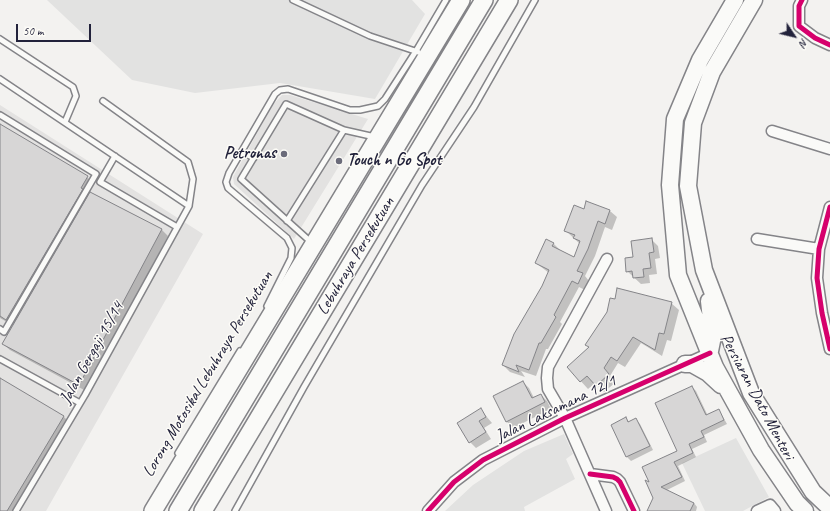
<!DOCTYPE html>
<html>
<head>
<meta charset="utf-8">
<style>
	body { margin:0 }
	#map { position:relative; width:830px; height:511px; overflow:hidden; background:#f3f2f0; font-family:Caveat,sans-serif }
	canvas { display:block }
	.north { position:absolute; left:774px; top:16px; width:40px; height:40px; -webkit-text-stroke:3px #fdfcf7; paint-order:stroke; rotate:125deg; font-size:11px; font-weight:700; line-height:16px; text-align:center; color:#22223b }
	.north::after { content:''; display:block; margin:auto; width:14px; height:18px; background:#22223b; clip-path:polygon(50% 0,100% 100%,50% 72%,0 100%) }
	.scale { position:absolute; left:16px; top:24px; width:75px; height:18px; box-sizing:border-box; border:2px solid #22223b; border-top:0; padding-left:5px; font-size:12px; line-height:14px; white-space:nowrap; color:#22223b; -webkit-text-stroke:3px #fdfcf7; paint-order:stroke }
</style>
</head>
<body>
<div id="map">
<canvas width="830" height="511"></canvas>
<div class="north">N</div>
<div class="scale">50 m</div>
</div>
<script>
const ctx = document.querySelector('canvas').getContext('2d');
ctx.lineJoin = 'round';
function fill(path, color) { ctx.fillStyle = color; ctx.fill(path, 'evenodd'); }
const toPath = rows => new Path2D(rows.map(r => 'M' + r).join(''));
function trace(path, color, width, dash) { ctx.strokeStyle = color; ctx.lineWidth = width; ctx.lineCap = dash ? 'butt' : 'round'; ctx.setLineDash(dash || []); ctx.stroke(path); }
function drawText(font, color, halo, rows, align = 'center') {
  ctx.font = font + ' Caveat,sans-serif'; ctx.lineWidth = 3; ctx.setLineDash([]); ctx.textBaseline = 'middle'; ctx.strokeStyle = halo; ctx.fillStyle = color; for (const [text, x, y, turn = 0] of rows) {
    ctx.save(); ctx.translate(x, y); ctx.rotate((+turn || 0) * Math.PI / 180); ctx.textAlign = isNaN(turn) ? turn : align; if (halo) ctx.strokeText(text, 0, 0); ctx.fillText(text, 0, 0); ctx.restore();
  }
}
const built = toPath([
	[282,95,290,95,368,119,294,239,234,184,233,177,272,106],
	[0,105,203,234,46,511,0,511]
]);
const green = toPath([
	[47,0,412,0,425,14,375,99,280,83,195,93,132,80],
	[564,434,573,454,566,459,575,479,524,507,525,511,445,511,473,485,524,451],
	[736,438,769,497,743,511,705,511,682,463]
]);
const shadow = toPath([
	[0,125,87,177,93,183,87,194,89,196,90,194,162,230,168,236,86,391,10,350,3,344,14,326,0,318],
	[587,203,610,211,617,217,612,230,605,227,595,256,585,276,589,281,585,290,579,287,560,322,562,324,548,349,546,349,536,376,521,371,525,377,510,372,503,365,549,273,536,263,553,243,560,250,575,258,580,244,566,231,584,210],
	[652,240,658,246,660,258,655,259,657,274,649,275,650,283,641,284,627,271,634,257],
	[671,303,679,310,671,341,667,340,662,356,641,343,625,367,618,363,610,376,616,382,604,392,595,383,588,389,568,367],
	[0,379,63,416,69,422,16,511,0,511],
	[523,382,529,388,534,398,541,395,547,401,551,409,513,428,507,422,494,397],
	[692,387,696,391,708,416,719,410,727,424,704,435,707,442,692,449,696,457,678,466,685,481,665,491,694,503,697,507,696,511,648,511,654,498,651,484,678,451],
	[481,410,492,423,484,428,491,439,476,448,470,442],
	[626,418,630,423,636,420,640,424,653,450,631,461,627,457,612,425]
]);
const building = toPath([
	[0,124,88,176,81,188,83,189,6,320,0,316,0,124],
	[90,192,162,229,79,385,2,344,90,192],
	[586,201,610,210,605,224,598,221,588,249,577,271,583,273,578,284,572,281,554,315,556,317,541,343,539,343,529,370,516,365,519,372,502,365,514,334,542,286,549,270,535,263,546,239,554,243,552,246,574,257,580,241,573,238,575,235,564,231,574,205,584,209,586,201],
	[652,238,654,252,649,253,651,268,643,269,644,277,633,278,632,271,626,272,625,258,633,257,631,241,652,238],
	[617,288,672,302,664,334,659,333,655,350,633,337,617,361,611,357,604,368,609,374,596,386,587,376,580,382,567,367,589,347,585,345,607,312,610,298,615,299,617,288],
	[0,378,64,416,7,511,0,511,0,378],
	[523,381,532,398,541,394,545,402,506,422,493,396,523,381],
	[692,386,706,415,719,409,724,420,701,431,704,437,689,444,693,453,674,462,682,477,661,487,694,503,690,511,647,511,653,498,645,480,649,482,642,467,677,451,655,403,692,386],
	[481,408,486,417,479,421,486,432,469,443,457,423,481,408],
	[626,417,628,422,636,418,650,446,626,457,611,425,626,417]
]);
const service = toPath([
	[293,0,370,36,418,52],
	[0,39,73,87,76,96,65,122],
	[0,79,189,206,85,395,16,511],
	[103,101,188,162,193,179,189,206],
	[0,115,96,174,4,332,0,329],
	[242,152,254,158],
	[115,156,100,182,177,227],
	[287,221,344,130],
	[312,243,241,179,286,104,344,130,375,137],
	[267,306,291,258,292,248,287,238,228,188,226,182,229,173,275,94,280,90,288,89,350,110,360,110,378,106,385,99,416,51,446,0],
	[0,359,80,403],
	[178,453,240,351],
	[235,511,304,387,422,185,474,107,535,0]
]);
const minor = toPath([
	[802,0,799,6,799,26,815,38,830,45],
	[772,131,830,149],
	[830,207,819,249,817,278,822,313,830,349],
	[757,239,819,249],
	[590,474,613,477,617,479,620,482,634,511],
	[428,511,454,482,483,460,565,418,710,353],
	[606,511,565,418,548,389,547,378,548,367,607,259],
	[757,511,770,505,775,511]
]);
const primary = toPath([
	[735,0,700,60,675,119,670,185,678,275,715,367,761,450,797,503,805,511],
	[754,0,712,72,693,123,688,186,704,270,751,393,813,492,830,508],
	[709,301,713,336,710,351],
	[685,364,692,364,708,373,721,385]
]);
const trunk = toPath([
	[153,511,461,0],
	[178,511,484,0],
	[203,511,509,0]
]);
const cycleway = toPath([
	[802,0,799,6,799,26,815,38,830,45],
	[830,207,819,249,817,278,822,313,830,349],
	[590,474,613,477,617,479,620,482,634,511],
	[428,511,454,482,483,460,565,418,710,353]
]);
const markers = [
	[284,154,4,"#6b6b7a"],
	[339,161,4,"#6b6b7a"]
];
const poiNames = [
	["Petronas",276,154],
	["Touch n Go Spot",347,161,"left"]
];
const streetNames = [
	["Lebuhraya Persekutuan",356,256,-59],
	["Jalan Gergaji 15/14",92,353,-61],
	["Lorong Motosikal Lebuhraya Persekutuan",208,374,-59],
	["Persiaran Dato Menteri",757,397,62],
	["Jalan Laksamana 12/1",556,409,-26]
];
fill(built, '#e3e2e1');
fill(green, '#e2e2e1');
fill(shadow, '#0003');
fill(building, '#d7d6d6');
trace(building, '#848488', 1);
trace(service, '#848488', 8);
trace(minor, '#848488', 13);
trace(primary, '#848488', 19);
trace(trunk, '#848488', 20);
trace(service, '#fafaf8', 5);
trace(minor, '#fafaf8', 10);
trace(primary, '#fafaf8', 16);
trace(trunk, '#fafaf8', 17);
trace(cycleway, '#d6006c', 5);
for (const [x, y, r, color] of markers) { const dot = new Path2D(); dot.arc(x, y, r, 0, 2 * Math.PI); ctx.fillStyle = color; ctx.fill(dot); trace(dot, '#fdfcf7', 1.5); }
drawText('bold 17px', '#22223b', '#fdfcf7', poiNames, 'right');
drawText('17px', '#22223b', '#fdfcf7', streetNames);
</script>
</body>
</html>
